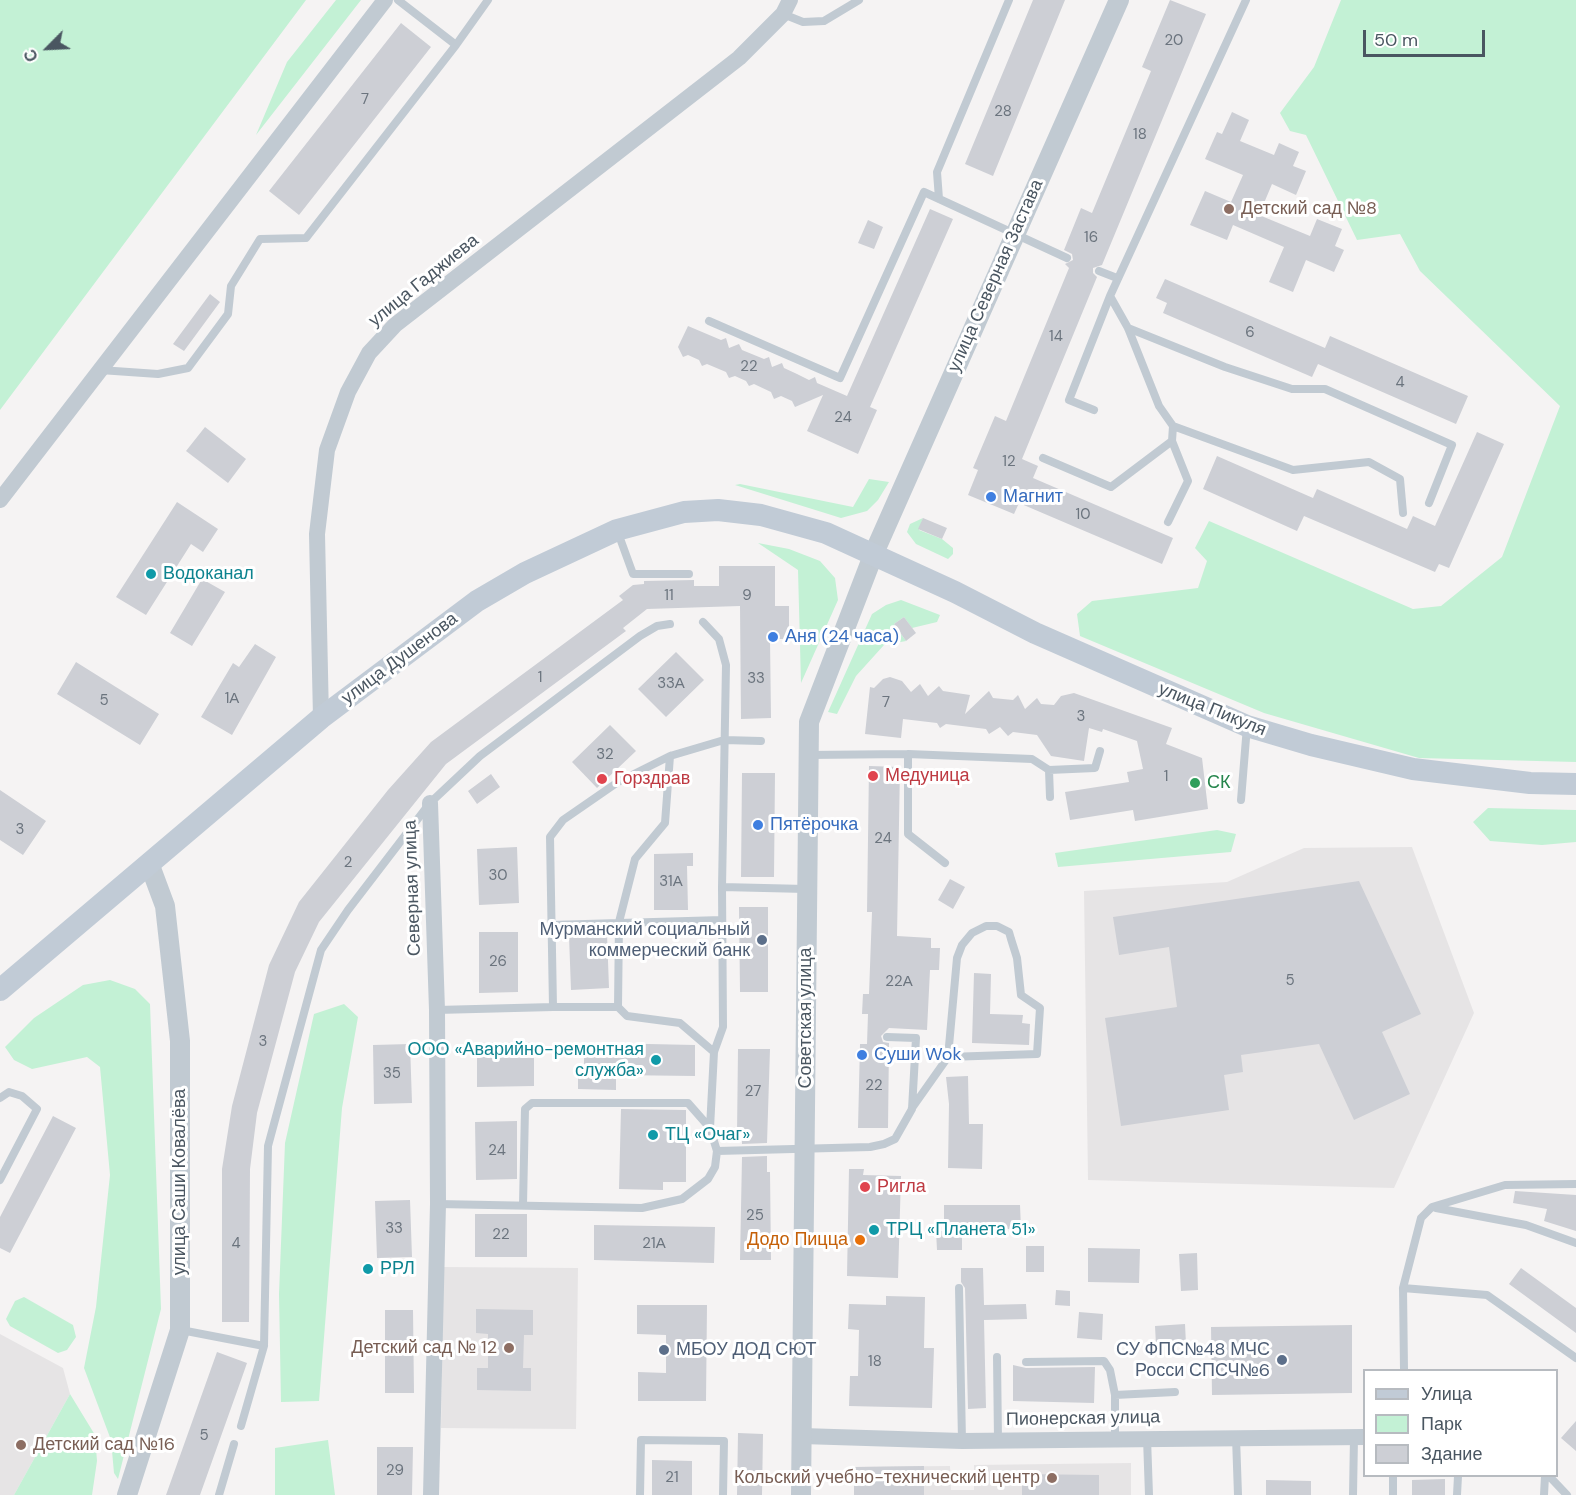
<!DOCTYPE html>
<html>
<head>
<meta charset="utf-8">
<style>
	body { margin:0 }
	#map { position:relative; width:1576px; height:1495px; overflow:hidden; background:#f5f3f3; font-family:"DM Sans",sans-serif }
	canvas { display:block }
	.legend { position:absolute; left:1363px; top:1369px; width:195px; height:108px; box-sizing:border-box; background:#fff; border:2px solid #b7bbc0; margin:0; padding:8px 10px; list-style:none; font-size:18px; color:#4a5661 }
	.legend li { display:flex; align-items:center; gap:12px; height:30px }
	.legend b { width:30px; border:2px solid #b7bbc0 }
	.north { position:absolute; left:18px; top:18px; width:60px; height:60px; -webkit-text-stroke:4px #fff; paint-order:stroke; rotate:246deg; font-size:16px; font-weight:700; line-height:24px; text-align:center; color:#4a5661 }
	.north::after { content:''; display:block; margin:auto; width:21px; height:27px; background:#4a5661; clip-path:polygon(50% 0,100% 100%,50% 72%,0 100%) }
	.scale { position:absolute; left:1363px; top:30px; width:122px; height:27px; box-sizing:border-box; border:3px solid #4a5661; border-top:0; padding-left:8px; font-size:18px; line-height:21px; white-space:nowrap; color:#4a5661; -webkit-text-stroke:4px #fff; paint-order:stroke }
</style>
</head>
<body>
<div id="map">
<canvas width="1576" height="1495"></canvas>
<ul class="legend">
<li><b style="height:8px;background:#c1cbd6"></b>Улица</li>
<li><b style="height:16px;background:#c3f1d5"></b>Парк</li>
<li><b style="height:16px;background:#cdcfd5"></b>Здание</li>
</ul>
<div class="north">С</div>
<div class="scale">50 m</div>
</div>
<script>
const ctx = document.querySelector('canvas').getContext('2d');
ctx.lineJoin = 'round';
function fill(path, color) { ctx.fillStyle = color; ctx.fill(path, 'evenodd'); }
const toPath = rows => new Path2D(rows.map(r => 'M' + r).join(''));
function trace(path, color, width, dash) { ctx.strokeStyle = color; ctx.lineWidth = width; ctx.lineCap = dash ? 'butt' : 'round'; ctx.setLineDash(dash || []); ctx.stroke(path); }
function drawText(font, color, halo, rows, align = 'center') {
  ctx.font = font + ' "DM Sans",sans-serif'; ctx.lineWidth = 6; ctx.setLineDash([]); ctx.textBaseline = 'middle'; ctx.strokeStyle = halo; ctx.fillStyle = color; for (const [text, x, y, turn = 0] of rows) {
    ctx.save(); ctx.translate(x, y); ctx.rotate((+turn || 0) * Math.PI / 180); ctx.textAlign = isNaN(turn) ? turn : align; if (halo) ctx.strokeText(text, 0, 0); ctx.fillText(text, 0, 0); ctx.restore();
  }
}
const education = toPath([
	[1412,847,1474,1013,1394,1188,1088,1180,1084,891,1227,882,1304,848],
	[443,1267,578,1268,576,1429,441,1428],
	[0,1334,63,1368,70,1394,14,1495,0,1495],
	[1131,1463,1131,1495,854,1495,854,1467,950,1466,951,1490,974,1490,974,1465]
]);
const green = toPath([
	[0,0,306,0,0,410],
	[336,0,361,0,256,135,287,62],
	[1341,0,1576,0,1576,762,1419,758,1264,713,1080,636,1077,614,1092,601,1198,588,1207,561,1195,548,1209,521,1413,609,1441,606,1502,557,1560,406,1420,271,1400,234,1357,240,1306,135,1290,131,1280,113,1314,67],
	[869,479,889,482,878,500,867,511,841,518,735,485,740,484,853,507],
	[923,518,919,530,942,539,953,548,953,554,948,559,916,544,907,532,910,524],
	[758,543,789,549,820,561,835,578,838,600,801,683,798,570],
	[901,600,940,615,937,622,912,628,904,617,894,624,906,641,884,645,856,676,837,714,828,712,872,614,886,605],
	[1488,808,1576,810,1576,842,1542,845,1490,841,1473,822],
	[1217,830,1236,834,1231,852,1058,867,1055,853],
	[110,980,135,989,150,1004,161,1309,118,1479,114,1473,111,1440,84,1368,96,1307,110,1175,100,1067,87,1057,32,1069,14,1060,5,1047,34,1018,83,985],
	[344,1004,358,1017,342,1108,319,1401,281,1402,279,1294,285,1143,314,1014],
	[24,1297,73,1325,76,1337,67,1350,58,1353,10,1326,6,1319,15,1301],
	[70,1394,95,1435,97,1461,92,1495,14,1495],
	[328,1440,335,1495,275,1495,275,1448]
]);
const building = toPath([
	[1033,0,1065,0,993,176,965,164],
	[1170,0,1206,14,1102,265,1093,268,1093,273,1097,277,1022,459,1038,466,1033,478,1173,538,1162,564,1019,503,1014,514,968,495,978,470,973,468,995,416,1006,421,1069,268,1065,264,1073,260,1072,254,1064,250,1081,208,1092,213,1151,71,1142,67],
	[401,23,431,47,299,215,269,191],
	[1232,112,1249,120,1240,141,1274,155,1279,143,1299,152,1293,166,1306,171,1296,195,1272,184,1259,215,1310,236,1317,219,1342,229,1335,246,1344,250,1334,272,1306,260,1293,292,1269,282,1284,247,1233,225,1227,240,1190,225,1205,191,1231,202,1243,175,1205,159,1217,132,1222,134],
	[930,209,953,219,870,407,877,410,858,454,807,431,823,395,795,407,792,401,781,396,774,399,771,392,754,384,749,386,746,381,735,376,729,378,726,372,707,364,702,366,699,360,688,355,683,357,678,347,688,326,721,340,726,338,729,348,739,344,742,350,764,359,769,357,772,367,782,363,784,368,797,374,809,380,815,377,817,383,847,396],
	[868,220,883,227,874,249,858,243],
	[1165,279,1325,348,1330,336,1468,396,1456,424,1318,364,1312,377,1163,313,1167,303,1156,298],
	[210,294,220,302,184,351,173,344],
	[205,427,246,459,228,483,186,451],
	[1477,432,1504,444,1449,568,1439,564,1435,572,1304,516,1297,531,1203,489,1217,456,1313,498,1317,489,1407,529,1413,516,1435,526],
	[177,502,218,529,203,552,191,544,146,615,116,597],
	[923,518,947,528,942,539,918,529],
	[719,566,775,566,775,606,789,606,789,639,770,639,771,718,741,719,740,606,647,609,623,628,626,631,446,764,319,922,295,972,257,1113,250,1169,249,1322,222,1322,222,1169,232,1106,269,965,299,902,388,790,431,742,623,600,619,596,633,585,644,584,644,581,694,580,694,586,719,586],
	[202,579,225,592,192,646,170,633],
	[904,617,916,633,906,641,894,624],
	[255,644,276,657,232,735,201,717,233,663,239,667],
	[676,652,704,680,666,717,638,689],
	[76,662,159,714,140,745,57,694],
	[890,677,902,681,911,692,920,684,928,696,939,686,943,691,970,695,965,714,989,691,993,698,1013,700,1018,695,1025,709,1037,698,1041,704,1054,705,1061,696,1074,693,1172,728,1166,744,1202,758,1208,809,1135,821,1133,810,1070,820,1065,792,1129,782,1127,772,1143,769,1137,741,1103,729,1102,732,1089,728,1084,761,1051,756,1037,735,1013,732,1008,736,1000,727,989,734,986,729,946,724,940,728,937,723,903,719,901,738,865,734,870,687,874,688,883,679],
	[610,725,636,751,597,788,572,762],
	[869,766,900,767,897,936,931,938,931,948,940,948,939,970,930,970,927,1030,889,1028,881,1036,883,1042,889,1043,888,1128,858,1128,860,1044,867,1044,868,1014,862,1014,863,994,869,994,872,912,867,912],
	[742,773,775,773,774,877,741,877],
	[491,774,500,787,477,804,468,791],
	[0,790,46,821,23,855,0,840],
	[517,847,519,903,479,905,477,849],
	[693,853,693,866,687,866,688,910,654,910,654,854],
	[950,879,965,887,953,909,938,900],
	[1359,881,1421,1014,1382,1032,1410,1094,1354,1120,1319,1044,1241,1055,1243,1072,1224,1075,1229,1110,1121,1126,1105,1018,1177,1007,1169,947,1119,955,1113,917],
	[739,907,768,907,768,992,740,992],
	[479,932,518,932,518,992,479,993],
	[607,934,609,988,571,990,569,936],
	[974,973,991,974,990,1014,1023,1015,1022,1023,1030,1024,1029,1045,972,1043],
	[534,1042,534,1086,477,1087,477,1043],
	[602,1043,695,1045,695,1076,616,1075,616,1090,578,1089,578,1076,584,1076,584,1045,602,1045],
	[410,1044,412,1103,374,1104,373,1045],
	[738,1049,770,1049,767,1143,742,1144,742,1134,737,1134],
	[968,1076,969,1124,983,1124,982,1169,948,1168,949,1104,946,1077],
	[621,1109,686,1110,686,1182,663,1182,663,1190,619,1189],
	[53,1116,76,1128,10,1253,0,1248,0,1217],
	[517,1121,517,1179,476,1180,475,1122],
	[767,1156,767,1172,770,1172,771,1260,740,1260,742,1157],
	[849,1169,864,1169,863,1175,901,1176,898,1278,847,1276],
	[1515,1191,1576,1195,1576,1231,1544,1221,1547,1209,1513,1203],
	[410,1200,412,1257,377,1258,375,1201],
	[944,1205,1020,1205,1021,1229,962,1229,962,1250,937,1250,936,1231,944,1231],
	[475,1214,527,1214,527,1257,475,1257],
	[594,1225,715,1227,714,1263,594,1260],
	[1026,1246,1044,1246,1044,1272,1026,1272],
	[1088,1248,1140,1249,1139,1283,1088,1282],
	[1197,1253,1198,1290,1181,1291,1179,1254],
	[961,1268,983,1268,984,1305,1026,1304,1027,1319,984,1320,986,1408,968,1409,965,1288,961,1282],
	[1521,1268,1576,1308,1576,1333,1509,1284],
	[1056,1290,1070,1291,1070,1306,1055,1305],
	[886,1296,925,1297,924,1348,934,1348,932,1408,849,1406,850,1376,858,1376,859,1330,848,1329,849,1304,886,1305],
	[637,1305,707,1305,706,1401,638,1401,638,1372,666,1373,666,1335,637,1334],
	[476,1309,533,1310,533,1335,524,1335,523,1368,531,1368,531,1391,477,1390,477,1368,488,1368,488,1334,476,1333],
	[385,1310,413,1310,414,1393,385,1393],
	[1079,1312,1103,1314,1102,1340,1077,1338],
	[1185,1324,1186,1344,1156,1345,1155,1326],
	[1352,1325,1352,1393,1212,1395,1211,1327],
	[217,1352,247,1363,240,1383,200,1495,166,1495],
	[1013,1365,1026,1368,1095,1367,1094,1403,1013,1401],
	[1576,1421,1576,1451,1561,1438],
	[738,1433,763,1434,762,1495,737,1495],
	[377,1447,413,1447,412,1495,377,1495],
	[652,1460,692,1461,692,1495,652,1495],
	[924,1466,924,1495,854,1495,854,1467],
	[1022,1474,1099,1475,1099,1495,1022,1495],
	[1445,1479,1445,1495,1412,1495,1412,1480],
	[1266,1480,1311,1481,1311,1495,1266,1495]
]);
const service = toPath([
	[398,0,456,45],
	[783,14,803,22,824,21,859,0],
	[939,199,937,172,1009,0],
	[1099,271,1117,278],
	[1110,296,1246,0],
	[709,321,840,378,924,192,1067,258],
	[1128,328,1225,367,1292,389,1325,389,1452,445,1429,503],
	[100,370,158,374,188,368,228,314,231,286,260,239,306,238,456,45,488,0],
	[1094,410,1069,400,1110,296,1128,328,1159,406,1173,426,1293,470,1369,462,1400,479,1403,513],
	[1043,458,1111,487,1172,441],
	[1168,522,1188,481,1172,441,1173,426],
	[617,530,633,574,689,574],
	[703,622,719,639,726,665,722,887,723,1027,714,1052,710,1128],
	[908,754,1032,759,1049,770,1095,768,1100,751],
	[808,755,908,754,908,834,945,863],
	[670,756,618,782,563,820,550,837,553,1007,618,1007,627,1016,680,1023,714,1052],
	[1049,770,1050,797],
	[1241,800,1247,726],
	[722,887,806,889],
	[551,925,722,920],
	[618,1007,619,922,635,859,665,823,670,756,724,740,761,741],
	[437,1010,553,1007],
	[0,1098,9,1092,22,1096,37,1109,0,1180],
	[912,1108,948,1057,957,958,962,945,972,933,986,926,997,926,1009,932,1011,939,1017,958,1021,995,1040,1008,1037,1054,948,1057],
	[438,1204,642,1208,682,1199,708,1179,715,1167,717,1151,870,1147,884,1144,895,1139,912,1109,916,1038,887,1037],
	[523,1205,525,1109,532,1103,688,1103,710,1128,717,1151],
	[1436,1208,1526,1225,1576,1243],
	[959,1288,962,1441],
	[1403,1288,1421,1218,1432,1207,1505,1185,1576,1184],
	[181,1330,264,1346,268,1146,321,950,348,910,430,803,480,756,640,636,657,626,670,624],
	[997,1357,998,1440],
	[1026,1362,1104,1361,1110,1370,1115,1395,1115,1438],
	[1404,1370,1403,1288,1487,1295,1576,1358],
	[1115,1395,1175,1392],
	[241,1426,264,1346],
	[1236,1437,1238,1495],
	[1147,1438,1149,1495],
	[1393,1476,1393,1495],
	[1549,1476,1567,1495],
	[219,1495,234,1444],
	[640,1495,641,1440,724,1441,723,1495],
	[1353,1495,1354,1437],
	[1457,1495,1458,1476],
	[1544,1495,1545,1476]
]);
const minor = toPath([
	[0,500,385,0],
	[321,718,317,534,327,450,348,392,369,353,395,325,739,58,783,14,790,0],
	[430,803,437,1010,438,1204,431,1495],
	[802,1436,962,1441,1364,1437]
]);
const tertiary = toPath([
	[127,1495,180,1330,180,1041,165,906,149,863],
	[801,1495,809,722,874,553,1119,0]
]);
const secondary = toPath([
	[0,990,321,718,477,601,525,573,617,530,684,512,718,510,761,515,826,533,955,592,1035,633,1247,726,1311,745,1413,769,1530,783,1576,784]
]);
const markers = [
	[1229,209,6,"#8d6e63"],
	[991,497,6,"#3f7fe0"],
	[151,574,6,"#0f9aa8"],
	[773,637,6,"#3f7fe0"],
	[873,776,6,"#e0444e"],
	[602,779,6,"#e0444e"],
	[1195,783,6,"#2e9e5b"],
	[758,825,6,"#3f7fe0"],
	[762,940,6,"#5c6f8a"],
	[862,1055,6,"#3f7fe0"],
	[656,1060,6,"#0f9aa8"],
	[653,1135,6,"#0f9aa8"],
	[865,1187,6,"#e0444e"],
	[874,1230,6,"#0f9aa8"],
	[860,1240,6,"#e8710a"],
	[368,1269,6,"#0f9aa8"],
	[509,1348,6,"#8d6e63"],
	[664,1350,6,"#5c6f8a"],
	[1282,1360,6,"#5c6f8a"],
	[21,1445,6,"#8d6e63"],
	[1052,1478,6,"#8d6e63"]
];
const numberNames = [
	["20",1174,41],
	["7",365,100],
	["28",1003,112],
	["18",1140,135],
	["16",1091,238],
	["6",1250,333],
	["14",1056,337],
	["22",749,367],
	["4",1400,383],
	["24",843,418],
	["12",1009,462],
	["10",1083,515],
	["11",669,596],
	["9",747,596],
	["1",540,678],
	["33",756,679],
	["33А",671,684],
	["1А",232,699],
	["5",104,701],
	["7",886,703],
	["3",1081,717],
	["32",605,755],
	["1",1166,777],
	["3",20,830],
	["24",883,839],
	["2",348,863],
	["30",498,876],
	["31А",671,882],
	["26",498,962],
	["5",1290,981],
	["22А",899,982],
	["3",263,1042],
	["35",392,1074],
	["22",874,1086],
	["27",753,1092],
	["24",497,1151],
	["25",755,1216],
	["33",394,1229],
	["22",501,1235],
	["4",236,1244],
	["21А",654,1244],
	["18",875,1362],
	["5",204,1436],
	["29",395,1471],
	["21",672,1478]
];
const educationNames = [
	["Детский сад №8",1241,209],
	["Детский сад № 12",497,1348,"right"],
	["Детский сад №16",33,1445],
	["Кольский учебно-технический центр",1040,1478,"right"]
];
const streetNames = [
	["улица Северная Застава",996,276,-66],
	["улица Гаджиева",424,281,-39],
	["улица Душенова",400,659,-37],
	["улица Пикуля",1212,710,22],
	["Северная улица",413,888,-92],
	["Советская улица",806,1018,-90],
	["улица Саши Ковалёва",180,1182,-90],
	["Пионерская улица",1083,1419,-1]
];
const shopNames = [
	["Магнит",1003,497],
	["Аня (24 часа)",785,637],
	["Пятёрочка",770,825],
	["Суши Wok",874,1055]
];
const cultureNames = [
	["Водоканал",163,574],
	["ООО «Аварийно-ремонтная",644,1050,"right"],
	["служба»",644,1071,"right"],
	["ТЦ «Очаг»",665,1135],
	["ТРЦ «Планета 51»",886,1230],
	["РРЛ",380,1269]
];
const healthNames = [
	["Медуница",885,776],
	["Горздрав",614,779],
	["Ригла",877,1187]
];
const leisureNames = [
	["СК",1207,783]
];
const serviceNames = [
	["Мурманский социальный",750,930],
	["коммерческий банк",750,951],
	["МБОУ ДОД СЮТ",676,1350,"left"],
	["СУ ФПС№48 МЧС",1270,1350],
	["Росси СПСЧ№6",1270,1371]
];
const foodNames = [
	["Додо Пицца",848,1240]
];
fill(education, '#e6e4e5');
fill(green, '#c3f1d5');
fill(building, '#cdcfd5');
trace(service, '#c1cad2', 8);
trace(minor, '#c1cad2', 16);
trace(tertiary, '#c1cad2', 20);
trace(secondary, '#c1cbd6', 22);
for (const [x, y, r, color] of markers) { const dot = new Path2D(); dot.arc(x, y, r, 0, 2 * Math.PI); ctx.fillStyle = color; ctx.fill(dot); trace(dot, '#fff', 2); }
drawText('15px', '#6b747e', null, numberNames);
drawText('18px', '#785e54', '#fff', educationNames, 'left');
drawText('18px', '#4a5661', '#fff', streetNames);
drawText('18px', '#366cbe', '#fff', shopNames, 'left');
drawText('18px', '#0d838f', '#fff', cultureNames, 'left');
drawText('18px', '#be3a42', '#fff', healthNames, 'left');
drawText('18px', '#27864d', '#fff', leisureNames, 'left');
drawText('18px', '#4e5e75', '#fff', serviceNames, 'right');
drawText('18px', '#c56008', '#fff', foodNames, 'right');
</script>
</body>
</html>
